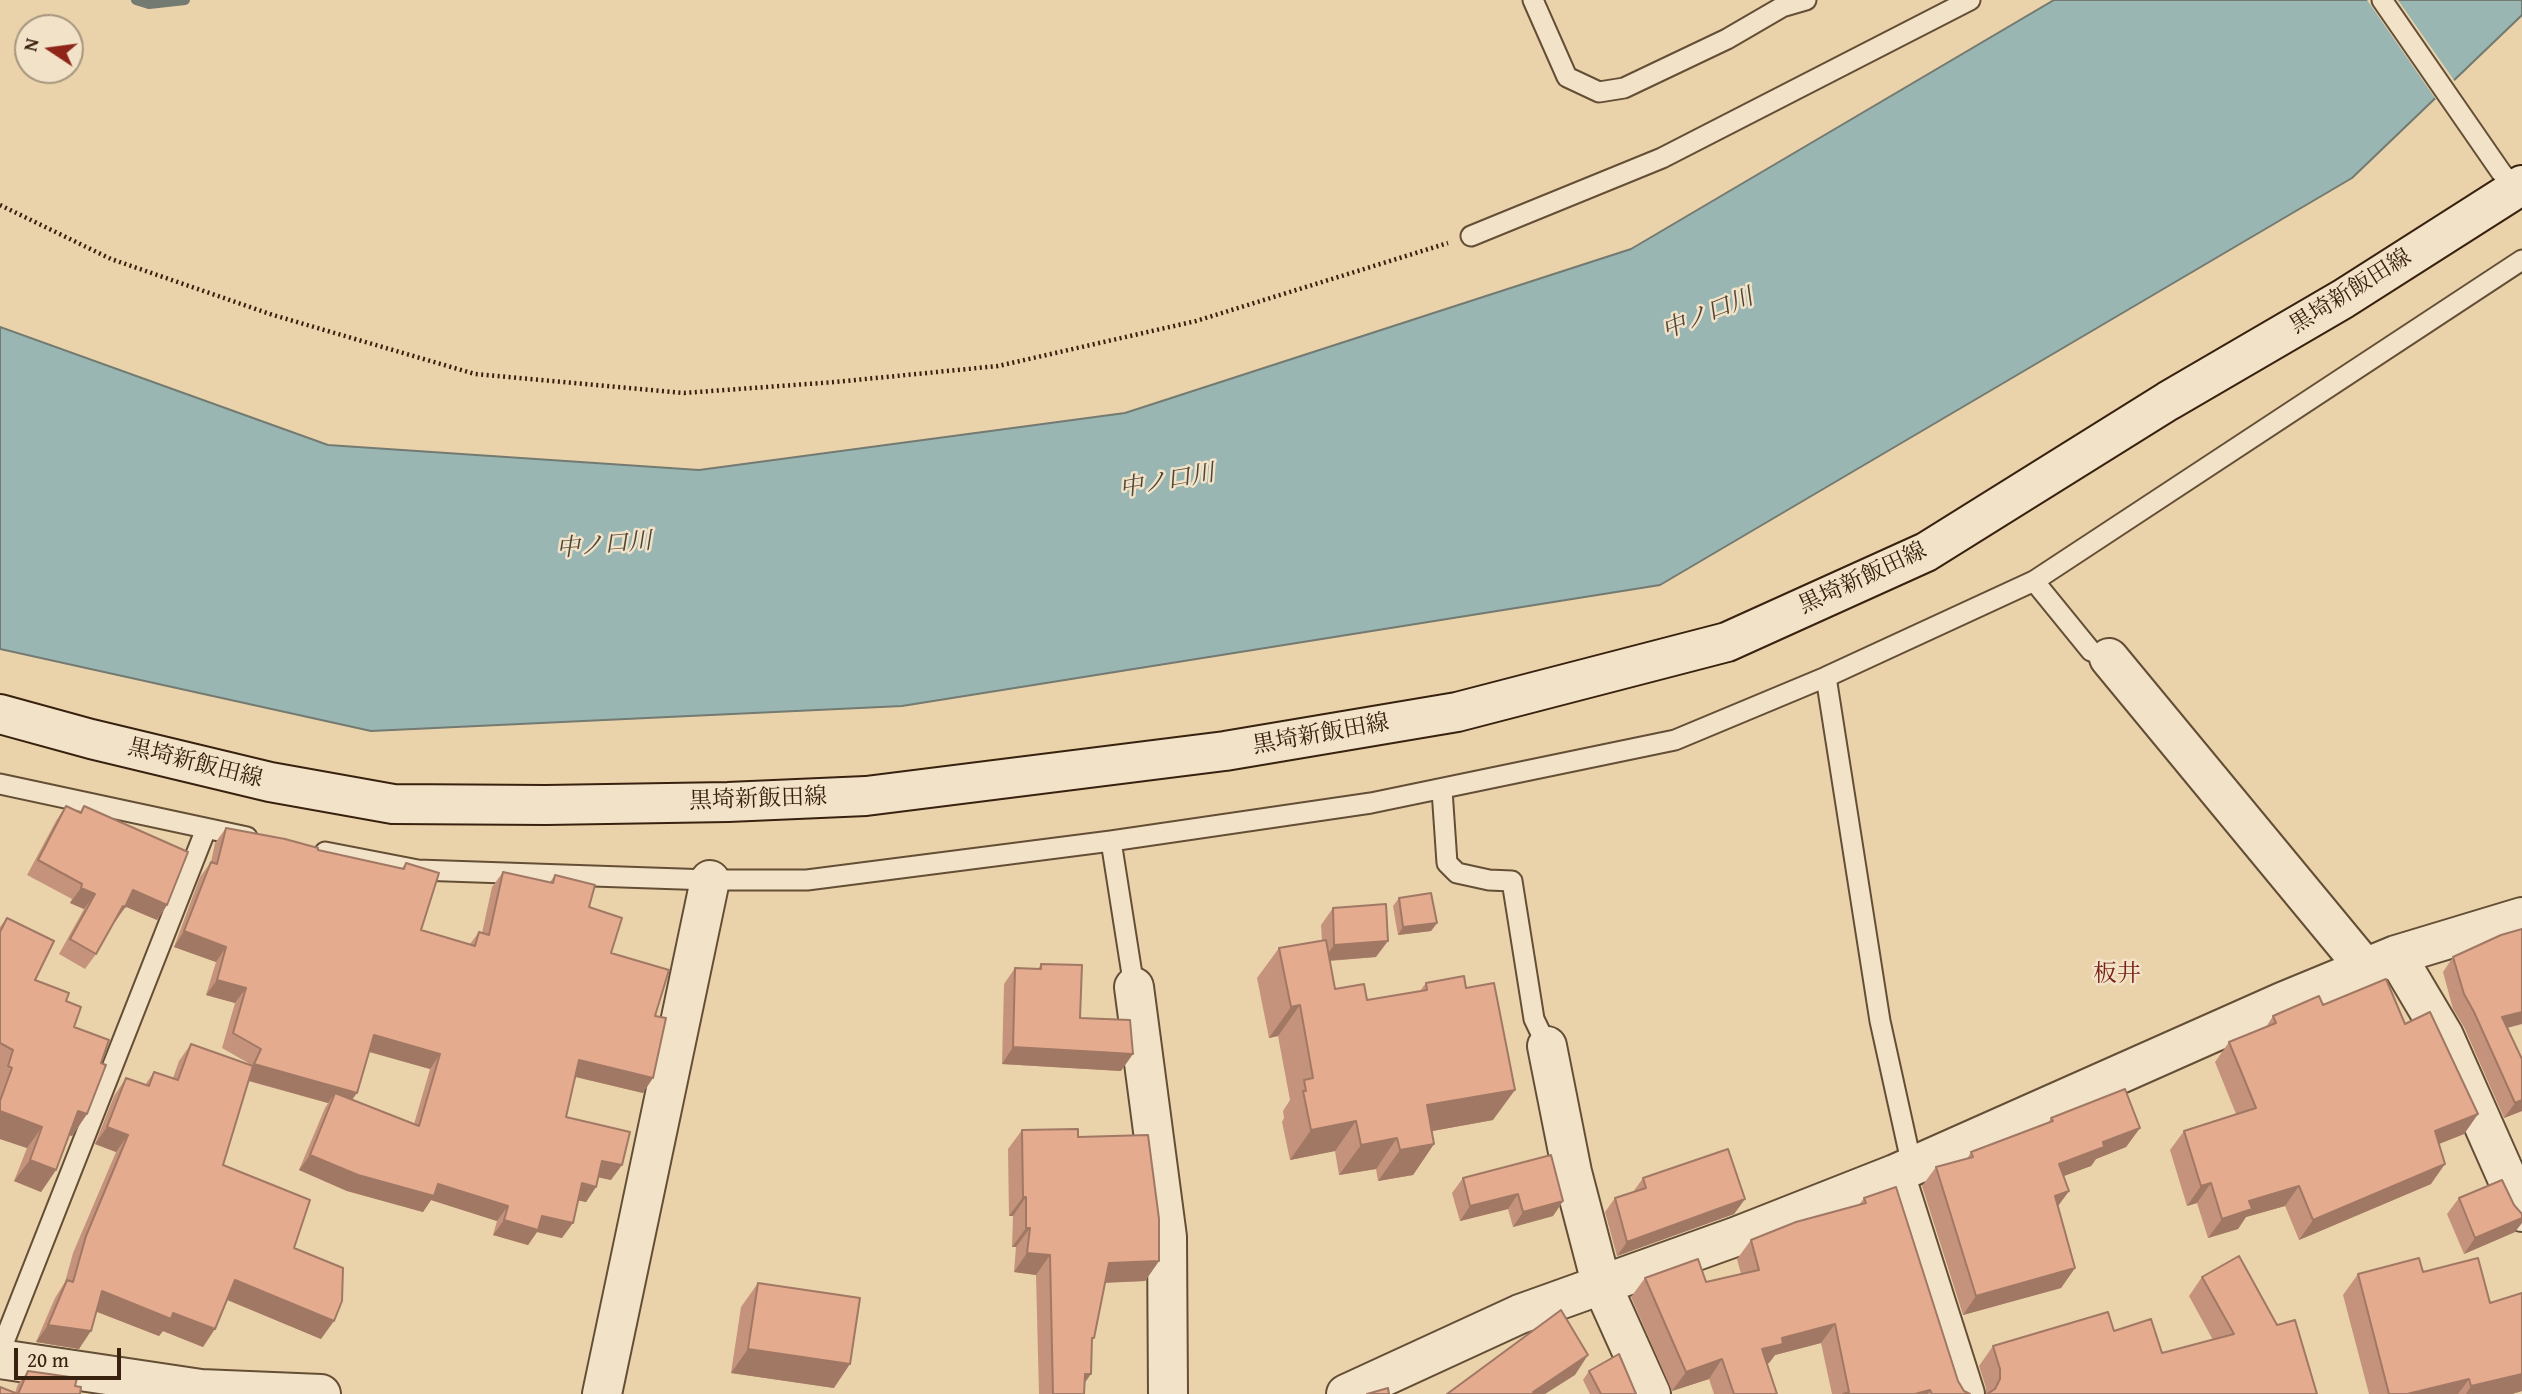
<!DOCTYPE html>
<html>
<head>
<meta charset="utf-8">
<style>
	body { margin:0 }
	#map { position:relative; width:2522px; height:1394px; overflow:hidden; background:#ead3aa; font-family:"Gentium Book Plus",serif }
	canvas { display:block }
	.north { position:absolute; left:14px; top:14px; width:70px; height:70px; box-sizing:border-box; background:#f1e2c8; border:2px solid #a7957e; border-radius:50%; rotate:283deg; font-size:19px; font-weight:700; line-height:28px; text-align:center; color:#38210f }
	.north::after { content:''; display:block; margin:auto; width:24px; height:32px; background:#8f2418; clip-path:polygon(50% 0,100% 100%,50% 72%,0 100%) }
	.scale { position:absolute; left:14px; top:1348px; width:107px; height:32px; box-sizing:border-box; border:4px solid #38210f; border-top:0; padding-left:9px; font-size:21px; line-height:24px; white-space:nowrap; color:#38210f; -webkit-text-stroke:5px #f1e2c8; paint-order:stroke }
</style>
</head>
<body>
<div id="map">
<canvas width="2522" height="1394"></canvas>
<div class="north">N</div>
<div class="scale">20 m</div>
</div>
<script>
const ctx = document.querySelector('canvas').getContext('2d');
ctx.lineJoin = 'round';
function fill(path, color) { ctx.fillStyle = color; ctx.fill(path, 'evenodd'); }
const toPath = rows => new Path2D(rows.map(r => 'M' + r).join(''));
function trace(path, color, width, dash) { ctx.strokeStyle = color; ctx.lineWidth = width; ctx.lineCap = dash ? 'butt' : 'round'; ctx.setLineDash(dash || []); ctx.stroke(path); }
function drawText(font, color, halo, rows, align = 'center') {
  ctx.font = font + ' "Gentium Book Plus","Noto Serif JP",serif'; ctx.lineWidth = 5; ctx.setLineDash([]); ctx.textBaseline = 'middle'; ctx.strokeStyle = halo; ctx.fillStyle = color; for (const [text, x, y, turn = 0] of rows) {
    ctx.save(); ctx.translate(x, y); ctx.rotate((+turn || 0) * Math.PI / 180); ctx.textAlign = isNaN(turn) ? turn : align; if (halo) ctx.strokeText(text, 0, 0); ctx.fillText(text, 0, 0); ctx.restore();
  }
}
const water = toPath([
	[2054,0,2522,0,2522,15,2352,178,1660,585,902,706,371,731,0,649,0,327,328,445,699,470,1125,413,1631,249,2054,0]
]);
const pier = toPath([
	[2367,0,2398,0,2456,83,2437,101]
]);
const stream = toPath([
	[136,0,149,4,185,0]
]);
const path = toPath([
	[0,205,111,259,273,315,475,374,684,393,835,382,998,366,1196,321,1448,243]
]);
const lane = toPath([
	[1533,0,1567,77,1599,92,1624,88,1727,39,1782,7,1806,0],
	[2382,0,2501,172,2516,189],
	[1471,236,1662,158,1970,0],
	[2034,581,2091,651,2109,658],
	[1826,677,1880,1021,1912,1166],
	[0,784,247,837],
	[1442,790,1447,863,1457,873,1489,880,1512,881,1534,1019,1547,1046],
	[1111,841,1134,987],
	[325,852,418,870,710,880,807,880,1111,841,1371,803,1675,740,1826,677,2034,581,2522,260],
	[0,1352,206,829]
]);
const street = toPath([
	[2109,658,2366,969],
	[2396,955,2444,1036,2522,1212],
	[1134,987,1167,1237,1168,1394],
	[1547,1046,1572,1172,1601,1283,1651,1394],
	[1895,1174,1965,1394],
	[0,1359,201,1389,321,1394],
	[602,1394,710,880],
	[1346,1394,1520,1314,1735,1237,1895,1174,2282,1002,2396,955,2522,917]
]);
const secondary = toPath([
	[0,714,91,739,270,782,393,804,546,805,728,802,866,796,1225,751,1457,712,1727,642,1926,552,2168,401,2343,299,2522,185]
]);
const wall = toPath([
	[66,806,80,812,84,806,167,905,157,920,126,907,114,922,96,954,85,969,59,954,84,909,70,903,72,899,27,875,56,821],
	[226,828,318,850,402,868,406,863,421,930,470,944,479,932,482,933,492,887,503,872,550,882,555,875,589,907,611,953,655,1016,643,1093,575,1077,566,1117,611,1180,598,1177,596,1187,586,1202,578,1200,562,1238,537,1232,528,1245,493,1235,497,1221,431,1200,423,1212,347,1191,299,1170,325,1108,328,1103,248,1081,223,1165,294,1248,321,1339,227,1300,203,1347,163,1331,159,1336,97,1312,79,1349,36,1342,55,1298,65,1282,73,1253,116,1152,95,1144,114,1096,126,1078,145,1085,154,1072,173,1078,179,1061,191,1044,250,1065,250,1064,222,1048,235,1003,206,995,216,962,174,947,200,877,211,862,215,843],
	[369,1052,430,1069,414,1124,352,1100],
	[1399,898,1437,923,1431,931,1398,935,1393,906],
	[1333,908,1376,957,1330,961,1335,989,1367,1000,1420,991,1426,983,1466,988,1493,1120,1432,1131,1434,1144,1413,1175,1378,1181,1376,1169,1339,1175,1335,1151,1290,1160,1282,1122,1284,1118,1283,1111,1290,1100,1278,1036,1269,1038,1257,978,1279,948,1322,941,1321,925],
	[7,918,35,980,66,1001,74,1027,101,1063,87,1114,72,1136,69,1135,56,1170,41,1192,14,1181,27,1148,0,1139,0,927],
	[2453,957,2507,1028,2522,1059,2522,1111,2504,1118,2464,1027,2453,1009,2443,972],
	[1041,964,1080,1018,1121,1071,1002,1064,1004,984,1015,968,1038,969],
	[2323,1005,2405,1024,2478,1114,2464,1134,2439,1144,2431,1184,2299,1240,2285,1206,2246,1217,2238,1229,2208,1238,2197,1203,2187,1206,2170,1150,2184,1131,2236,1114,2215,1062,2229,1042,2266,1027,2273,1016],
	[2051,1118,2140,1128,2126,1147,2096,1159,2091,1166,2063,1176,2069,1191,2058,1206,2075,1268,2061,1288,1963,1315,1922,1186,1936,1167,1967,1159,1971,1152,2048,1123],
	[1022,1130,1078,1137,1159,1261,1145,1281,1105,1283,1092,1341,1084,1383,1084,1394,1039,1394,1036,1275,1014,1272,1016,1247,1012,1247,1013,1216,1009,1216,1008,1149],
	[1463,1178,1563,1201,1553,1216,1513,1227,1508,1209,1460,1221,1452,1193],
	[1643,1178,1745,1199,1734,1214,1617,1256,1605,1212,1615,1198,1633,1192],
	[1864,1198,1958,1381,1964,1391,1970,1394,1832,1394,1821,1343,1775,1355,1769,1363,1767,1364,1777,1394,1714,1394,1709,1379,1672,1391,1631,1297,1645,1278,1706,1282,1741,1274,1737,1259,1751,1240,1859,1205],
	[2459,1198,2514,1205,2515,1232,2464,1254,2447,1214],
	[2423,1272,2490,1303,2522,1293,2522,1391,2512,1394,2369,1394,2343,1295,2358,1274],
	[2202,1277,2317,1394,1986,1394,1986,1388,1979,1366,1993,1346,2114,1331,2162,1353,2213,1340,2189,1296],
	[758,1283,834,1388,731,1373,741,1307],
	[28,1371,75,1386,80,1394,0,1394,15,1393,18,1384],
	[1589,1371,1636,1394,1590,1394,1583,1380]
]);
const shadedWall = toPath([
	[81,888,95,894,84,909,70,903],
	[133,890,167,905,157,920,122,905],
	[123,906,125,907,115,922,113,921],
	[1437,923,1431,931,1398,935,1403,927],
	[184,931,226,947,216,962,174,947],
	[1388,941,1376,957,1323,961,1334,945],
	[217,980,246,988,235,1003,206,995],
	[1300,1005,1278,1036,1269,1038,1291,1007],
	[2522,1012,2522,1024,2492,1032,2502,1017],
	[374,1035,440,1054,430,1069,363,1050],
	[1013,1047,1133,1054,1121,1071,1002,1064],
	[579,1060,653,1078,643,1093,568,1075],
	[254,1064,357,1093,346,1108,335,1093,328,1103,243,1079],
	[1515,1090,1493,1120,1405,1136,1427,1105],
	[2522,1100,2522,1111,2504,1118,2515,1103],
	[0,1111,42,1127,27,1148,0,1139],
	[78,1111,87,1114,72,1136,63,1133],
	[2478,1114,2464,1134,2421,1151,2435,1131],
	[1356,1121,1335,1151,1290,1160,1311,1130],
	[107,1127,128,1135,116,1152,95,1144],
	[2140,1128,2126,1147,2096,1159,2091,1166,2045,1183,2059,1164,2103,1142],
	[1397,1138,1376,1169,1339,1175,1361,1145],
	[1434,1144,1413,1175,1378,1181,1400,1150],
	[310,1155,438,1184,508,1206,497,1221,431,1200,423,1212,347,1191,299,1170],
	[30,1160,56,1170,41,1192,14,1181],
	[602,1161,622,1165,611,1180,592,1176],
	[2445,1164,2431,1184,2299,1240,2313,1220],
	[582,1183,596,1187,586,1202,571,1199],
	[2211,1183,2197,1203,2187,1206,2201,1186],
	[2299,1186,2285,1206,2246,1217,2238,1229,2208,1238,2222,1219,2249,1201],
	[2069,1191,2055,1210,2055,1196],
	[1518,1194,1508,1209,1460,1221,1470,1206],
	[1023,1197,1026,1197,1013,1216,1009,1216],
	[1745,1199,1734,1214,1617,1256,1627,1242],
	[1563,1201,1553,1216,1513,1227,1523,1212],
	[542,1216,573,1223,562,1238,537,1232,528,1245,493,1235,504,1220],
	[2522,1218,2522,1223,2515,1232,2464,1254,2475,1238],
	[1026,1228,1030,1228,1016,1247,1012,1247],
	[1027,1253,1050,1255,1036,1275,1014,1272],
	[1159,1261,1145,1281,1095,1283,1109,1263],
	[2075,1268,2061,1288,1963,1315,1976,1296],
	[235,1280,334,1321,321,1339,223,1298],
	[102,1291,173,1313,215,1329,203,1347,163,1331,159,1336,90,1309],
	[1835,1324,1821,1343,1775,1355,1769,1363,1748,1368,1762,1349,1782,1338],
	[48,1325,91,1331,79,1349,36,1342],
	[748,1349,850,1364,834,1388,731,1373],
	[1588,1355,1575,1375,1545,1394,1531,1394,1533,1392],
	[1722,1359,1709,1379,1672,1391,1686,1372],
	[1085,1374,1091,1374,1077,1394],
	[2522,1374,2522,1391,2512,1394,2466,1394,2471,1386],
	[2469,1379,2458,1394,2407,1394],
	[1930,1390,1928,1394,1915,1394]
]);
const building = toPath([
	[66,806,81,813,84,806,188,852,167,905,133,890,125,907,123,906,96,954,70,939,95,894,81,888,82,884,38,860,66,806],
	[226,828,285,839,318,848,318,850,404,869,406,863,439,873,421,930,475,946,479,932,489,935,503,872,553,883,555,875,595,885,589,907,622,918,611,953,669,970,655,1016,666,1018,653,1078,579,1060,566,1117,630,1132,622,1165,602,1161,596,1187,582,1183,573,1223,542,1216,538,1230,504,1220,508,1206,438,1184,434,1196,358,1175,310,1155,335,1093,419,1126,440,1054,374,1035,357,1093,254,1064,261,1049,233,1033,246,988,217,980,226,947,184,931,211,862,217,864,226,828],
	[1431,893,1437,923,1403,927,1399,898,1431,893],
	[1386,904,1388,941,1334,945,1333,908,1386,904],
	[7,918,54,941,35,980,69,993,66,1001,81,1007,74,1027,109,1040,101,1063,106,1065,87,1114,78,1111,56,1170,30,1160,42,1127,0,1111,0,1101,12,1068,8,1066,13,1050,0,1043,0,932,7,918],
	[2522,929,2522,1012,2502,1017,2522,1059,2522,1100,2515,1103,2474,1012,2464,994,2453,957,2501,935,2522,929],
	[1326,940,1335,989,1364,984,1367,1000,1427,990,1426,983,1464,976,1466,988,1494,983,1515,1090,1427,1105,1434,1144,1400,1150,1397,1138,1361,1145,1356,1121,1311,1130,1303,1091,1306,1091,1304,1080,1313,1078,1300,1005,1291,1007,1279,948,1326,940],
	[1041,964,1082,965,1080,1018,1130,1020,1133,1054,1013,1047,1015,968,1041,969,1041,964],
	[2386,979,2405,1024,2430,1012,2478,1114,2435,1131,2445,1164,2313,1220,2299,1186,2249,1201,2252,1209,2222,1219,2211,1183,2201,1186,2184,1131,2256,1108,2229,1042,2276,1023,2273,1016,2319,996,2323,1005,2386,979],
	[191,1044,253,1066,223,1165,310,1200,294,1248,343,1268,342,1301,334,1321,235,1280,215,1329,173,1313,171,1319,102,1291,91,1331,48,1325,67,1280,73,1282,86,1236,128,1135,107,1127,126,1078,149,1086,154,1072,178,1080,191,1044],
	[2125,1089,2140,1128,2103,1142,2104,1147,2059,1164,2069,1191,2055,1196,2075,1268,1976,1296,1936,1167,1973,1157,1971,1152,2053,1121,2051,1118,2125,1089],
	[1078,1129,1078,1137,1148,1135,1159,1219,1159,1261,1109,1263,1094,1338,1092,1338,1091,1374,1085,1374,1084,1394,1053,1394,1050,1255,1027,1253,1030,1228,1026,1228,1026,1197,1023,1197,1022,1130,1078,1129],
	[1728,1149,1745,1199,1627,1242,1615,1198,1646,1188,1643,1178,1728,1149],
	[1551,1155,1563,1201,1523,1212,1518,1194,1470,1206,1463,1178,1551,1155],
	[2502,1180,2514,1205,2522,1214,2522,1218,2475,1238,2459,1198,2502,1180],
	[1896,1187,1958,1381,1964,1391,1970,1394,1932,1394,1930,1390,1915,1394,1843,1394,1849,1392,1835,1324,1782,1338,1783,1344,1762,1349,1777,1394,1734,1394,1722,1359,1686,1372,1645,1278,1698,1259,1706,1282,1759,1270,1751,1240,1796,1222,1866,1203,1864,1198,1896,1187],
	[2239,1256,2277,1325,2295,1320,2317,1394,1987,1394,1995,1389,2000,1379,2000,1369,1993,1346,2108,1312,2114,1331,2151,1319,2162,1353,2234,1334,2202,1277,2239,1256],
	[2419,1258,2423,1272,2478,1258,2490,1303,2522,1293,2522,1374,2471,1386,2469,1379,2407,1394,2389,1394,2358,1274,2419,1258],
	[758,1283,860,1298,850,1364,748,1349,758,1283],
	[1561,1310,1588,1355,1533,1392,1536,1394,1447,1394,1561,1310],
	[1619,1354,1636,1394,1601,1394,1589,1371,1619,1354],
	[28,1371,77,1378,75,1386,81,1387,80,1394,0,1394,0,1387,18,1394,28,1371],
	[1388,1388,1389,1394,1367,1394,1388,1388]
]);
const streetNames = [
	["黒埼新飯田線",2351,292,-32],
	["黒埼新飯田線",1863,579,-25],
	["黒埼新飯田線",1321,735,-10],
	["黒埼新飯田線",195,764,14],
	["黒埼新飯田線",758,800,-2]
];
const waterNames = [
	["中ノ口川",1708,315,-22],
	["中ノ口川",1167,482,-10],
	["中ノ口川",604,546,-5]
];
const neighbourhoodNames = [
	["板井",2117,975]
];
fill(water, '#9ab6b2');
trace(water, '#737a71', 2);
fill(pier, '#ead3aa');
trace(stream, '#737a71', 10);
trace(lane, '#644e36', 23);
trace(street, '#644e36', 42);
trace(secondary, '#38210f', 42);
trace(path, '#38210f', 4.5, [2, 3.5]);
trace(lane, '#f1e2c8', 19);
trace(street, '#f1e2c8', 38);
trace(secondary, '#f1e2c8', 38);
fill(wall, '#c5937b');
fill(shadedWall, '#a07864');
fill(building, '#e5ab8f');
trace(building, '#a07864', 2);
drawText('23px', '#38210f', '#f1e2c8', streetNames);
drawText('italic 24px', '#504638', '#f1e2c8', waterNames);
drawText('24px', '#7a1f14', '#f1e2c8', neighbourhoodNames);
</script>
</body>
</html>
